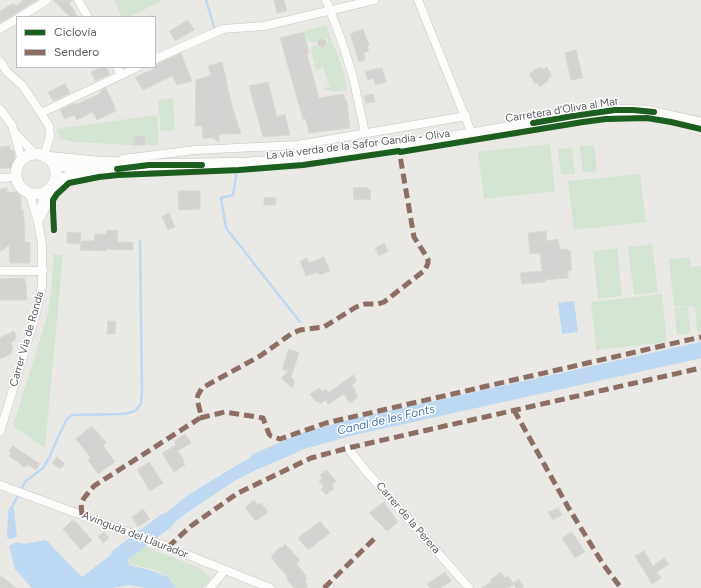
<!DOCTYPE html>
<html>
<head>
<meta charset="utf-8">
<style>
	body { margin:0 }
	#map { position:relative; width:701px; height:588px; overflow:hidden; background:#eae9e5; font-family:Figtree,sans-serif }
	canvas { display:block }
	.legend { position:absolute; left:16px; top:16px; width:140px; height:52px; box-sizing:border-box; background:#fff; border:1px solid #bdbec0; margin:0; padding:5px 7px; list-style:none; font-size:12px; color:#5b5d61 }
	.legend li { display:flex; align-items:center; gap:8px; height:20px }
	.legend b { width:20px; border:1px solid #bdbec0 }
</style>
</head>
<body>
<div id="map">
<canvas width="701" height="588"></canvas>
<ul class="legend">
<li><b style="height:5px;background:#1b5e20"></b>Ciclovía</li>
<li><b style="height:5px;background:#8d6e63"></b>Sendero</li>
</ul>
</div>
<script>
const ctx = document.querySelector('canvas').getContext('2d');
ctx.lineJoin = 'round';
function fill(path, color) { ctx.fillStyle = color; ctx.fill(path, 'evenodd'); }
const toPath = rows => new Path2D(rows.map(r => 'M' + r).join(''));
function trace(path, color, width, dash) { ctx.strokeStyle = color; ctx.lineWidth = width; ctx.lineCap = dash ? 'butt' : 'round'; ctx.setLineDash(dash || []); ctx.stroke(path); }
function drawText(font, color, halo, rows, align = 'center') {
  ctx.font = font + ' Figtree,sans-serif'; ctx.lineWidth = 3; ctx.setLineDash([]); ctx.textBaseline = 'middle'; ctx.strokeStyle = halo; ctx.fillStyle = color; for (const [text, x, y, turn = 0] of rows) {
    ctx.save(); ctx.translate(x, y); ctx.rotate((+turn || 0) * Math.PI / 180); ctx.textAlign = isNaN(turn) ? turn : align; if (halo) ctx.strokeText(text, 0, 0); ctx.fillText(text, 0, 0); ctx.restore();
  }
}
const green = toPath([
	[114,0,159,0,160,2,129,17,122,17],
	[326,25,343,70,347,90,334,92,326,90,324,88,330,87,327,81,327,77,324,71,324,67,316,70,311,51,312,47,315,45,321,48,325,48,328,42,327,39,324,38,319,38,317,42,315,43,310,42,307,39,304,31],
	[173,98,175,130,161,131,158,100],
	[157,115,159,145,130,145,75,142,61,139,56,129],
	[550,144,555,191,484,199,478,152],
	[594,145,597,171,583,173,580,146],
	[572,148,575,174,561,175,558,149],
	[640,174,646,222,574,230,568,181],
	[652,244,658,292,634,295,628,247],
	[617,248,622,296,598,299,593,251],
	[54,254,63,255,45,448,13,426,47,317,51,292],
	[690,257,691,267,701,266,701,331,697,331,695,306,674,307,669,259],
	[662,294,667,342,596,350,591,302],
	[688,307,690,333,677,335,674,308],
	[143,546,198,567,211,578,202,588,176,588,171,579,155,570,129,564,130,556]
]);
const water = toPath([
	[574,301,578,332,562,334,558,303],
	[275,447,280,458,236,480,185,514,158,536,144,531,184,498,201,487,244,461],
	[10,506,14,508,17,537,10,539,7,537,8,512],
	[46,540,82,577,130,540,143,546,129,557,128,559,129,565,153,571,168,577,176,588,146,588,129,585,112,588,32,588,15,569,9,546,16,542,24,544]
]);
const stream = toPath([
	[206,0,214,27],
	[241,168,237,170,233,195,221,198,226,228,300,322],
	[12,507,25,482,43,468,49,458,59,435,67,419,72,415,124,414,135,411,141,404,142,392,140,241]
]);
const river = toPath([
	[257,461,303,441,349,428,701,350],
	[119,556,166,521]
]);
const building = toPath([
	[22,0,37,0,0,23,0,11,14,3,16,6,23,1,22,0],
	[53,0,72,0,69,4,73,8,78,17,70,17,53,0],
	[274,0,284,0,287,11,277,13,274,0],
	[188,20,194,30,175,41,169,31,188,20],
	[363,29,369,45,367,47,369,51,364,53,365,60,359,62,350,34,363,29],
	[304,32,309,53,307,54,319,98,343,94,347,103,350,128,309,133,306,119,303,119,280,38,304,32],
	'317.5 43a4.5 4.5 0 1 1 9 0a4.5 4.5 0 1 1-9 0Z',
	[576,50,583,78,571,80,565,53,576,50],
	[181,53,192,81,177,85,172,76,143,90,135,77,154,69,153,67,155,67,155,65,181,53],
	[222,62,232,106,241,134,219,134,219,142,213,138,203,138,202,126,195,126,196,80,211,75,208,66,222,62],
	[102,67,106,67,110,74,95,81,91,72,102,67],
	[541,67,543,69,547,67,552,76,548,78,549,80,540,87,537,83,535,84,529,74,538,68,538,69,541,67],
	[378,68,378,69,382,68,386,82,376,85,373,78,368,80,365,72,378,68],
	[268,82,277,117,285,114,290,135,263,137,249,86,268,82],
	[65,84,70,93,53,101,48,92,65,84],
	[106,88,115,107,114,107,116,111,97,120,92,112,77,120,74,115,65,119,60,110,75,103,76,104,78,104,101,93,100,91,106,88],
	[373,94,375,102,366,103,364,96,373,94],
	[134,136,145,136,145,145,134,145,134,136],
	[9,146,10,150,13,150,16,162,11,168,0,168,0,147,9,146],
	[367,187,367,189,370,189,371,199,354,200,353,188,367,187],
	[7,188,7,192,18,192,18,195,20,195,21,199,21,210,23,210,25,229,24,229,25,242,30,242,30,263,10,263,9,245,0,252,0,189,7,188],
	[178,191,200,191,200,209,179,210,178,191],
	[264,197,276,198,276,205,264,205,264,197],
	[169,213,175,227,168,230,162,217,169,213],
	[107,230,118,231,117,242,133,242,133,250,106,249,106,251,80,250,81,241,94,241,95,234,107,234,107,230],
	[546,231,547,241,558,239,560,249,566,249,570,251,572,270,568,271,568,278,545,280,545,282,522,284,520,273,542,271,540,253,530,254,528,233,546,231],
	[67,232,81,233,80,244,67,243,67,232],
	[384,243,388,251,379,256,375,248,384,243],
	[324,257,330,271,319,275,318,272,306,276,300,261,307,258,309,263,324,257],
	[24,278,26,283,27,300,0,300,0,279,24,278],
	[108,321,116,321,115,334,107,334,108,321],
	[14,331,16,336,15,340,11,342,13,347,11,354,0,359,0,338,14,331],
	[289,349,299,353,291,377,295,381,292,388,281,378,288,371,282,369,289,349],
	[353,375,357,381,352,385,358,397,350,403,344,394,328,404,326,400,320,404,319,401,316,402,310,394,320,388,322,392,326,389,328,393,353,375],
	[92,426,106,442,103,445,115,462,98,474,88,460,91,458,76,439,92,426],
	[185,434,191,443,178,451,184,460,183,461,185,465,174,472,162,453,176,445,174,441,185,434],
	[13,446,40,464,36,470,28,465,26,468,9,456,11,452,9,451,13,446],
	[57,457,65,464,60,469,52,463,57,457],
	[149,462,163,483,150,491,137,470,149,462],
	[326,470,336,481,332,485,334,488,326,495,321,489,324,487,319,481,322,479,320,475,326,470],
	[254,500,258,505,261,503,268,512,256,521,245,508,254,500],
	[384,502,398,522,387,531,369,513,384,502],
	[558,508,562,515,553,520,548,512,558,508],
	[143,509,150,519,138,527,132,517,143,509],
	[72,520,76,522,92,540,81,550,63,529,72,520],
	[320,521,330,533,308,550,298,538,320,521],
	[104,532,109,538,103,543,98,537,104,532],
	[572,532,585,552,575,558,562,538,572,532],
	[285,544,300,560,296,563,306,576,305,576,307,579,305,582,308,588,294,588,286,578,288,577,276,564,276,563,271,557,280,547,281,548,285,544],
	[644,551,653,566,664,558,669,564,657,572,661,578,652,584,635,556,644,551],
	[445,572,451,581,440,588,430,588,427,584,445,572],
	[501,572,505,578,508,576,514,584,509,588,481,588,491,582,490,580,501,572],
	[0,575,16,588,0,588,0,575],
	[519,579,524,588,516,588,513,583,519,579]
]);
const minor = toPath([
	[78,0,88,17],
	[326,0,342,42,353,77,365,133],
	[418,0,472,134],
	[20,17,47,0],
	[0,29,17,19],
	[155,59,223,29,264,26,374,0],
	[0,61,7,72,22,85,41,113,49,126,50,136,44,156],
	[117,67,121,75],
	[0,109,12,125,22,161],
	[41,113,138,67],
	[14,132,36,155],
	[123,159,195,150,298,145,466,116],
	[0,178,17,177],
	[41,207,45,192],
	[38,222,54,192,68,182],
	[0,271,43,271],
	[0,432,36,313,42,286,42,244,38,222,29,192],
	[348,448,366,471,469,588],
	[0,485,168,547,270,588],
	[210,588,225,570]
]);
const tertiary = toPath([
	'16 174a20 20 0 1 1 40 0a20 20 0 1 1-40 0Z',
	[45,157,96,162,119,163],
	[53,164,86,169],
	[53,184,67,177,81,173,149,165,249,163,319,158,472,134,573,116,615,110,645,111,701,123]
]);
const quiet = toPath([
	[514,410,568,507,603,564,621,588],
	[200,418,225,412,263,418,269,434,271,436,280,439,326,423,701,337],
	[82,515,81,504,84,498,94,486,200,418,201,415,197,399,198,395,202,388,260,356,291,334,300,330,324,327,356,307,365,304,378,304,384,302,425,270,428,263,428,259,414,237,399,150],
	[168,547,191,526,238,493,311,458,348,448,701,368],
	[324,588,375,538]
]);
const cycleway = toPath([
	[533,123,573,116,615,110,633,110,654,112],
	[117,169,149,165,202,165],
	[54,230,53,209,53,200,57,194,69,183,99,177,118,175,239,170,303,165,399,151,400,152,583,122,606,119,647,118,671,122,701,129]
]);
const streetNames = [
	["Carretera d’Oliva al Mar",562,110,-9],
	["La via verda de la Safor Gandia - Oliva",358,145,-7],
	["Carrer Via de Ronda",27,339,-74],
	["Carrer de la Perera",408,518,49],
	["Avinguda del Llaurador",135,535,21]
];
const waterNames = [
	["Canal de les Fonts",386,420,-13]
];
fill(green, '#d4e4d3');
fill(water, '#bdd8f0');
trace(stream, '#bdd8f0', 2.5);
trace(river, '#bdd8f0', 16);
fill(building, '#d3d2d0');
trace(building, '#d9d8d4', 1);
trace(minor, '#c6c5c5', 9);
trace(tertiary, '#c6c5c5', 12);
trace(minor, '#fcfcfb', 8);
trace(tertiary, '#fcfcfb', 11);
trace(quiet, '#8d6e63', 5, [10, 5]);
trace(cycleway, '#1b5e20', 6);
drawText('11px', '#5b5d61', '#fff', streetNames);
drawText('italic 12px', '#4e76ab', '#fff', waterNames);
</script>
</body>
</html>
